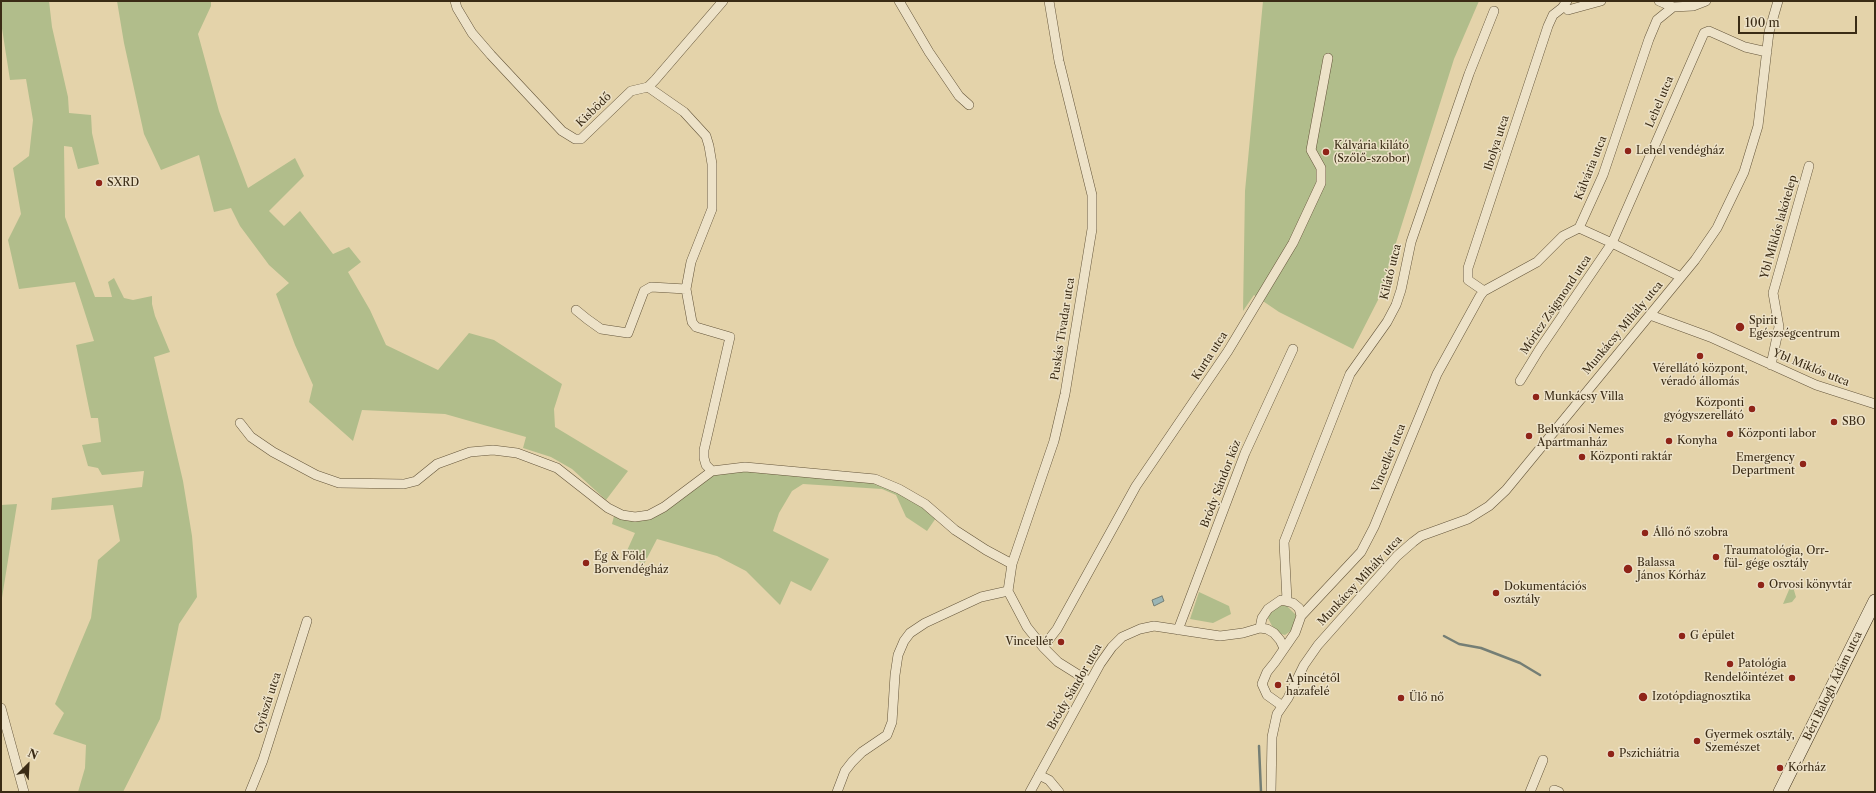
<!DOCTYPE html>
<html>
<head>
<meta charset="utf-8">
<style>
	body { margin:0 }
	#map { position:relative; width:1876px; height:793px; overflow:hidden; background:#e4d3aa; font-family:"Libre Caslon Text",serif }
	canvas { display:block }
	.frame { position:absolute; inset:0; border:2px solid #3a2b15; pointer-events:none }
	.north { position:absolute; left:8px; top:745px; width:40px; height:40px; -webkit-text-stroke:3px #ede2c8; paint-order:stroke; rotate:24deg; font-size:11px; font-weight:700; line-height:16px; text-align:center; color:#3a2b15 }
	.north::after { content:''; display:block; margin:auto; width:14px; height:18px; background:#3a2b15; clip-path:polygon(50% 0,100% 100%,50% 72%,0 100%) }
	.scale { position:absolute; left:1738px; top:16px; width:119px; height:18px; box-sizing:border-box; border:2px solid #3a2b15; border-top:0; padding-left:5px; font-size:12px; line-height:14px; white-space:nowrap; color:#3a2b15; -webkit-text-stroke:3px #ede2c8; paint-order:stroke }
</style>
</head>
<body>
<div id="map">
<canvas width="1876" height="793"></canvas>
<div class="frame"></div>
<div class="north">N</div>
<div class="scale">100 m</div>
</div>
<script>
const ctx = document.querySelector('canvas').getContext('2d');
ctx.lineJoin = 'round';
function fill(path, color) { ctx.fillStyle = color; ctx.fill(path, 'evenodd'); }
const toPath = rows => new Path2D(rows.map(r => 'M' + r).join(''));
function trace(path, color, width, dash) { ctx.strokeStyle = color; ctx.lineWidth = width; ctx.lineCap = dash ? 'butt' : 'round'; ctx.setLineDash(dash || []); ctx.stroke(path); }
function drawText(font, color, halo, rows, align = 'center') {
  ctx.font = font + ' "Libre Caslon Text",serif'; ctx.lineWidth = 3; ctx.setLineDash([]); ctx.textBaseline = 'middle'; ctx.strokeStyle = halo; ctx.fillStyle = color; for (const [text, x, y, turn = 0] of rows) {
    ctx.save(); ctx.translate(x, y); ctx.rotate((+turn || 0) * Math.PI / 180); ctx.textAlign = isNaN(turn) ? turn : align; if (halo) ctx.strokeText(text, 0, 0); ctx.fillText(text, 0, 0); ctx.restore();
  }
}
const green = toPath([
	[1,1,49,1,52,27,68,97,69,113,91,115,92,133,99,164,78,169,72,147,64,146,65,217,95,297,112,297,108,282,114,278,124,298,133,300,152,296,152,304,155,316,170,352,154,357,183,481,192,536,197,597,179,624,160,719,123,792,78,792,85,768,86,745,53,734,64,713,55,704,91,618,98,560,120,541,113,505,51,510,52,498,142,487,144,471,102,475,98,468,88,466,82,445,101,442,98,418,91,418,76,345,94,341,75,282,19,289,8,240,21,214,13,168,29,156,33,120,26,79,10,80,1,22],
	[117,1,211,1,211,6,198,34,219,111,248,188,295,158,304,176,269,211,284,226,300,211,333,254,349,247,361,262,348,272,370,310,386,345,438,370,469,333,494,340,562,384,554,409,555,427,628,471,606,500,572,469,551,457,523,448,526,437,445,414,362,410,353,441,309,402,313,385,295,345,276,294,289,283,269,265,240,226,231,208,214,212,199,155,161,170,144,134,124,43],
	[1263,1,1479,1,1454,59,1378,300,1353,349,1279,312,1254,295,1243,311,1245,191],
	[745,467,875,479,938,515,927,531,906,517,896,495,882,489,803,484,792,491,779,513,773,531,829,559,811,591,791,581,780,605,746,571,717,556,657,539,644,564,625,555,635,533,612,524,615,512,649,515,712,471],
	[17,504,1,604,1,505],
	[1791,585,1793,587,1796,597,1792,602,1783,604],
	[1199,592,1229,606,1231,614,1213,623,1190,619],
	[1278,605,1287,606,1296,615,1292,630,1285,635,1281,634,1272,626,1268,618,1272,609]
]);
const water = toPath([
	[1162,596,1164,601,1154,606,1152,600,1162,596]
]);
const stream = toPath([
	[1444,636,1459,644,1481,648,1520,663,1540,675],
	[1259,746,1261,792]
]);
const street = toPath([
	[455,1,457,8,472,33,491,55,562,131,575,139,581,139,631,91,648,87,655,80,723,1],
	[899,1,929,52,959,96,969,105],
	[1049,1,1059,61,1092,195,1092,229,1065,394,1054,441,1012,564,1008,591,1027,627,1043,647,1058,662,1090,682],
	[1659,1,1673,7,1693,6,1706,1],
	[1568,10,1601,1],
	[648,87,684,112,706,136,709,146,712,164,712,209,691,262,686,289,692,322,696,327,730,337,704,450,704,458,706,465,712,471],
	[1579,228,1612,243,1704,33,1709,31,1745,47,1767,52],
	[1484,291,1468,280,1468,268,1548,26,1553,15,1562,8,1567,1],
	[576,310,587,319,601,329,628,333,644,291,651,287,686,289],
	[1650,315,1710,337,1816,385,1875,404],
	[1771,365,1779,327,1773,293,1809,166],
	[1520,381,1539,350,1612,243,1681,277],
	[240,423,251,437,273,452,316,475,339,483,404,484,416,481,437,464,470,452,493,450,517,453,557,468,608,508,622,515,635,517,649,515,664,507,712,471,745,467,875,479,899,489,925,504,955,530,986,550,1012,564],
	[1287,600,1284,542,1350,374,1387,322,1396,305,1401,290,1411,242,1469,74,1494,11],
	[1301,616,1361,552,1374,527,1437,374,1480,296,1484,291,1537,262,1563,236,1579,228,1603,175,1649,39,1657,20,1673,7],
	[1178,630,1245,453,1293,349],
	[1043,647,1057,629,1136,486,1228,351,1293,243,1321,183,1321,168,1311,150,1328,58],
	[1281,705,1267,695,1262,684,1267,672,1275,662,1295,633,1301,616,1299,608,1293,603,1281,600,1268,609,1262,618,1260,628,1267,629,1274,633,1280,640,1284,648],
	[1,708,24,792],
	[1039,775,1049,780,1059,792],
	[1554,790,1559,792],
	[250,792,263,760,307,621],
	[837,792,845,771,852,762,862,752,887,735,892,722,895,675,898,655,904,641,910,633,925,623,981,597,1008,591],
	[1030,792,1100,664,1112,647,1122,637,1140,629,1154,626,1220,636,1243,633,1260,628],
	[1271,792,1272,737,1277,714,1288,698,1304,665,1318,645,1397,556,1413,542,1421,536,1468,519,1489,506,1506,490,1695,260,1717,228,1744,172,1758,126,1769,32,1778,1],
	[1530,792,1543,760]
]);
const secondary = toPath([
	[1780,792,1875,601]
]);
const markers = [
	[1628,151,4,"#8f2418"],
	[1326,152,4,"#8f2418"],
	[99,183,4,"#8f2418"],
	[1740,327,5,"#8f2418"],
	[1700,356,4,"#8f2418"],
	[1536,397,4,"#8f2418"],
	[1752,409,4,"#8f2418"],
	[1834,422,4,"#8f2418"],
	[1730,434,4,"#8f2418"],
	[1529,436,4,"#8f2418"],
	[1669,441,4,"#8f2418"],
	[1582,457,4,"#8f2418"],
	[1803,464,4,"#8f2418"],
	[1645,533,4,"#8f2418"],
	[1716,557,4,"#8f2418"],
	[586,563,4,"#8f2418"],
	[1628,569,5,"#8f2418"],
	[1761,585,4,"#8f2418"],
	[1496,593,4,"#8f2418"],
	[1682,636,4,"#8f2418"],
	[1061,642,4,"#8f2418"],
	[1730,664,4,"#8f2418"],
	[1792,678,4,"#8f2418"],
	[1278,685,4,"#8f2418"],
	[1643,697,5,"#8f2418"],
	[1401,698,4,"#8f2418"],
	[1697,741,4,"#8f2418"],
	[1611,754,4,"#8f2418"],
	[1780,768,4,"#8f2418"]
];
const streetNames = [
	["Lehel utca",1660,102,-67],
	["Kisbödő",594,110,-44],
	["Ibolya utca",1497,143,-72],
	["Kálvária utca",1591,168,-68],
	["Ybl Miklós lakótelep",1779,227,-74],
	["Kilátó utca",1391,272,-76],
	["Móricz Zsigmond utca",1556,305,-56],
	["Munkácsy Mihály utca",1623,328,-50],
	["Puskás Tivadar utca",1063,329,-81],
	["Kurta utca",1210,356,-57],
	["Ybl Miklós utca",1811,368,22],
	["Vincellér utca",1389,458,-68],
	["Bródy Sándor köz",1221,484,-69],
	["Munkácsy Mihály utca",1360,581,-47],
	["Béri Balogh Ádám utca",1833,686,-64],
	["Bródy Sándor utca",1075,687,-60],
	["Gyűszű utca",268,703,-72]
];
const poiNames = [
	["Kálvária kilátó",1334,146],
	["(Szőlő-szobor)",1334,159],
	["Lehel vendégház",1636,151],
	["SXRD",107,183],
	["Spirit",1749,321],
	["Egészségcentrum",1749,334],
	["Vérellátó központ,",1700,369,"center"],
	["véradó állomás",1700,382,"center"],
	["Munkácsy Villa",1544,397],
	["Központi",1744,403,"right"],
	["gyógyszerellátó",1744,416,"right"],
	["SBO",1842,422],
	["Belvárosi Nemes",1537,430],
	["Apartmanház",1537,443],
	["Központi labor",1738,434],
	["Konyha",1677,441],
	["Központi raktár",1590,457],
	["Emergency",1795,458,"right"],
	["Department",1795,471,"right"],
	["Álló nő szobra",1653,533],
	["Traumatológia, Orr-",1724,551],
	["fül- gége osztály",1724,564],
	["Ég & Föld",594,557],
	["Borvendégház",594,570],
	["Balassa",1637,563],
	["János Kórház",1637,576],
	["Orvosi könyvtár",1769,585],
	["Dokumentációs",1504,587],
	["osztály",1504,600],
	["G épület",1690,636],
	["Vincellér",1053,642,"right"],
	["Patológia",1738,664],
	["Rendelőintézet",1784,678,"right"],
	["A pincétől",1286,679],
	["hazafelé",1286,692],
	["Izotópdiagnosztika",1652,697],
	["Ülő nő",1409,698],
	["Gyermek osztály,",1705,735],
	["Szemészet",1705,748],
	["Pszichiátria",1619,754],
	["Kórház",1788,768]
];
fill(green, '#b1bd8b');
fill(water, '#9bb5b5');
trace(water, '#747e75', 1);
trace(stream, '#747e75', 2.5);
trace(street, '#64553a', 10);
trace(secondary, '#3a2b15', 14);
trace(street, '#ede2c8', 9);
trace(secondary, '#ede2c8', 13);
for (const [x, y, r, color] of markers) { const dot = new Path2D(); dot.arc(x, y, r, 0, 2 * Math.PI); ctx.fillStyle = color; ctx.fill(dot); trace(dot, '#ede2c8', 1.5); }
drawText('11px', '#3a2b15', '#ede2c8', streetNames);
drawText('11px', '#3a2b15', '#ede2c8', poiNames, 'left');
</script>
</body>
</html>
